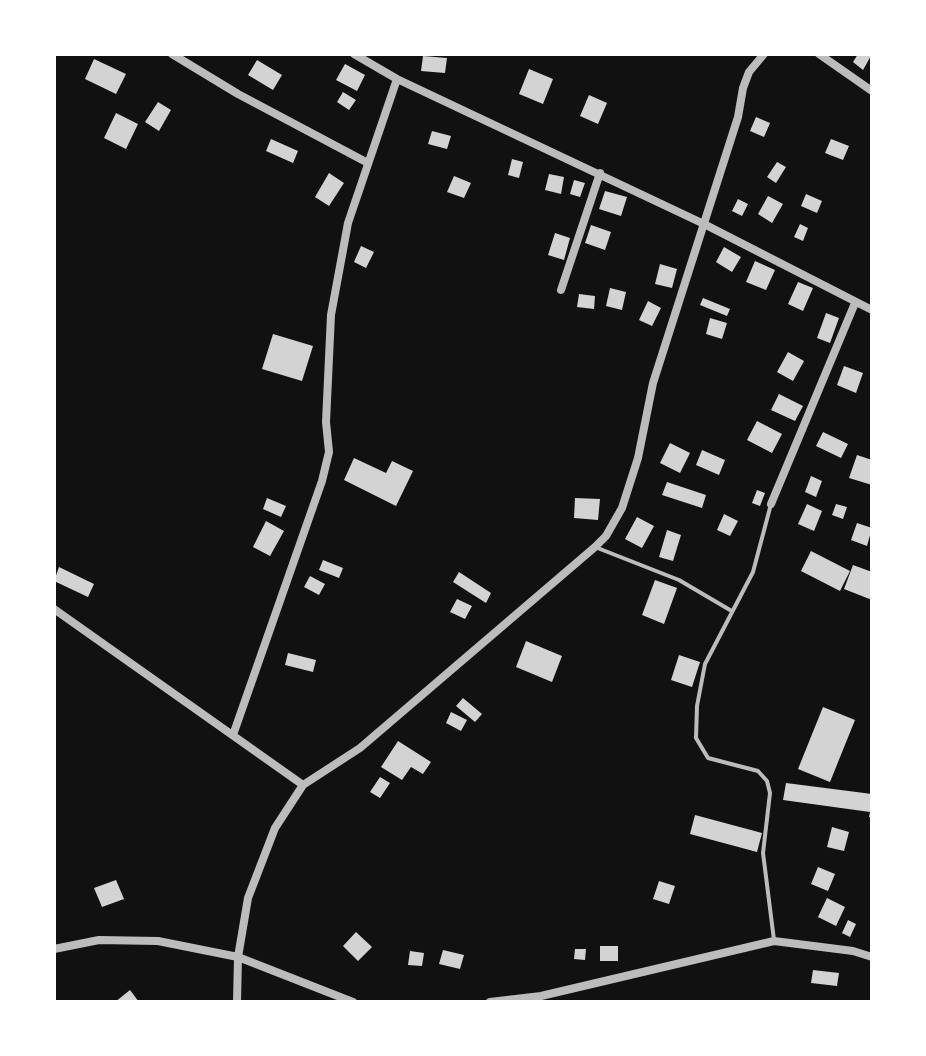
<!DOCTYPE html>
<html>
<head>
<meta charset="utf-8">
<style>
	body { margin:0 }
	#map { position:relative; width:926px; height:1056px; overflow:hidden; background:#111; font-family:Rubik,sans-serif }
	canvas { display:block }
	.frame { position:absolute; inset:0; border:56px solid #fff; pointer-events:none }
</style>
</head>
<body>
<div id="map">
<canvas width="926" height="1056"></canvas>
<div class="frame"></div>
</div>
<script>
const ctx = document.querySelector('canvas').getContext('2d');
ctx.lineJoin = 'round';
function fill(path, color) { ctx.fillStyle = color; ctx.fill(path, 'evenodd'); }
const toPath = rows => new Path2D(rows.map(r => 'M' + r).join(''));
function trace(path, color, width, dash) { ctx.strokeStyle = color; ctx.lineWidth = width; ctx.lineCap = dash ? 'butt' : 'round'; ctx.setLineDash(dash || []); ctx.stroke(path); }
const building = toPath([
	[858,54,872,54,863,70,853,62],
	[423,56,447,58,445,73,421,71],
	[94,59,126,74,116,94,85,79],
	[257,60,282,75,273,90,248,75],
	[345,64,365,75,357,91,336,80],
	[529,69,553,79,543,104,519,94],
	[343,92,356,100,349,110,337,102],
	[589,95,607,103,598,124,580,116],
	[158,102,171,110,159,131,145,122],
	[116,113,138,124,126,149,104,138],
	[756,117,770,123,764,137,750,131],
	[432,131,451,136,447,149,428,144],
	[271,139,298,151,293,163,266,151],
	[831,139,849,146,843,160,825,153],
	[512,159,523,162,519,178,508,175],
	[777,162,786,167,776,183,767,177],
	[329,173,344,183,329,206,315,197],
	[549,174,564,177,561,194,545,190],
	[454,176,471,183,464,198,447,192],
	[574,180,585,183,580,197,570,194],
	[605,191,627,197,621,216,599,209],
	[806,194,822,201,817,213,801,206],
	[768,196,783,204,772,223,758,214],
	[738,199,748,204,742,216,732,211],
	[800,224,808,228,803,241,794,237],
	[591,225,611,232,605,250,585,243],
	[555,233,570,238,564,260,548,255],
	[361,246,374,252,366,268,354,262],
	[724,247,741,257,732,272,716,262],
	[755,261,775,270,766,290,746,282],
	[660,264,677,269,672,288,655,284],
	[798,282,813,288,803,311,788,304],
	[610,288,626,292,622,310,606,306],
	[579,294,595,296,594,309,577,307],
	[703,298,730,309,727,316,700,305],
	[648,301,661,308,652,326,639,320],
	[826,313,839,318,830,343,817,338],
	[710,318,727,323,722,339,706,334],
	[273,334,313,346,302,381,262,369],
	[788,352,804,361,793,381,777,372],
	[844,366,863,373,856,393,837,385],
	[779,394,803,406,795,421,771,410],
	[757,421,782,434,772,453,747,440],
	[823,432,848,444,841,458,816,446],
	[670,443,690,453,680,473,660,463],
	[702,450,725,460,719,475,696,465],
	[857,455,872,460,872,485,849,478],
	[354,458,386,473,392,461,413,471,396,506,344,480],
	[811,476,822,481,816,497,805,492],
	[667,482,706,495,702,508,662,495],
	[757,490,765,493,760,506,752,503],
	[267,498,286,506,281,517,263,509],
	[575,498,600,499,598,520,574,518],
	[807,504,822,511,814,531,798,524],
	[836,504,847,507,843,519,832,515],
	[724,514,738,521,730,536,717,530],
	[637,517,654,526,642,548,625,539],
	[266,521,284,531,270,556,253,547],
	[857,523,872,528,867,546,851,540],
	[667,530,681,535,673,561,659,557],
	[811,551,850,571,840,591,801,571],
	[323,560,343,568,339,578,319,570],
	[853,565,872,572,872,600,844,589],
	[59,567,94,584,88,597,54,581],
	[459,572,491,593,486,603,453,582],
	[310,576,325,584,319,595,304,587],
	[655,580,677,588,664,624,642,615],
	[457,599,472,606,465,619,450,612],
	[526,641,562,656,552,682,516,667],
	[288,653,316,660,313,672,285,665],
	[679,655,700,662,692,687,671,680],
	[463,698,482,714,475,722,456,706],
	[823,707,855,720,830,782,798,769],
	[451,712,467,720,461,731,446,723],
	[398,741,431,762,423,774,411,767,402,780,381,767],
	[380,777,390,783,380,798,370,792],
	[786,783,872,794,872,817,869,817,870,812,783,800],
	[695,815,762,833,757,852,690,834],
	[832,827,849,832,844,851,827,847],
	[818,867,835,874,828,891,811,884],
	[116,880,124,899,102,907,94,888],
	[659,881,675,886,669,904,653,899],
	[827,898,845,907,836,926,818,917],
	[848,920,856,924,850,937,842,933],
	[356,932,372,947,358,961,343,946],
	[600,946,618,946,618,961,600,961],
	[575,949,586,949,585,960,574,959],
	[443,950,464,955,460,969,439,964],
	[410,951,424,953,422,966,408,965],
	[813,970,839,973,837,986,811,983],
	[130,990,139,1002,115,1002]
]);
const service = toPath([
	[771,504,753,572,705,664,697,706,696,738,708,758,758,771,767,781,770,793,763,853,774,940],
	[595,547,679,580,730,610]
]);
const minor = toPath([
	[172,54,238,94,368,163],
	[354,54,397,79,704,224,872,310],
	[819,54,872,91],
	[561,290,600,173],
	[771,504,855,303],
	[54,609,303,785],
	[233,735,322,481,329,452,326,422,331,315,348,223,397,79],
	[54,949,99,940,158,941,238,957,353,1002],
	[237,1002,238,957,248,898,275,828,303,785,360,748,595,547,606,536,622,508,638,458,653,383,738,117,743,88,749,72,764,54],
	[490,1002,541,996,774,941,853,951,872,957]
]);
fill(building, '#d3d3d3');
trace(service, '#bcbcbc', 4);
trace(minor, '#bcbcbc', 8);
</script>
</body>
</html>
